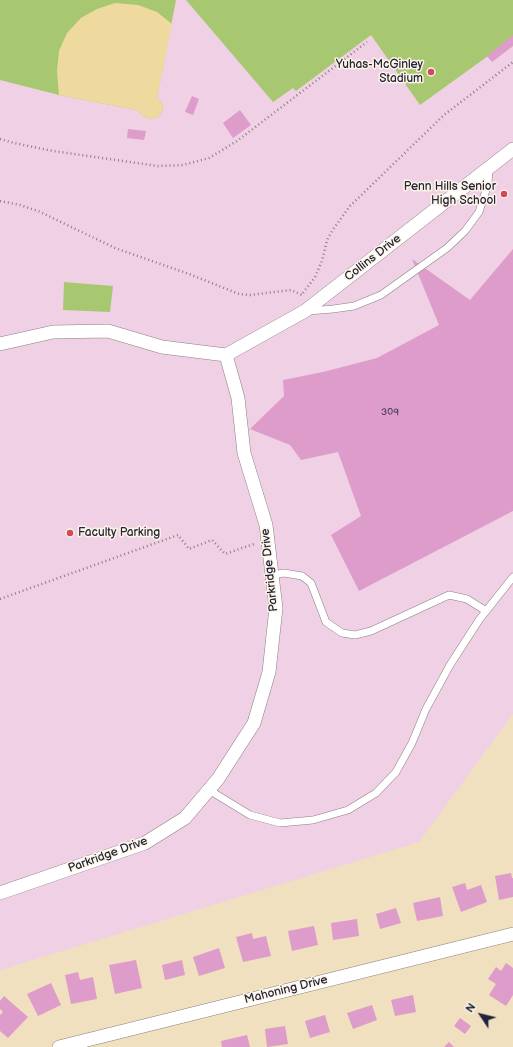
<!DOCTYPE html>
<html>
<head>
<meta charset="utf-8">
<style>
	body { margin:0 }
	#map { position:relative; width:513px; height:1047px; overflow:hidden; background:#f0e0bf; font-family:"Balsamiq Sans",sans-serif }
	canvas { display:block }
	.north { position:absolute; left:461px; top:995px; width:40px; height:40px; -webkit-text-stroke:3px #fcf5e5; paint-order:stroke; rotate:305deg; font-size:11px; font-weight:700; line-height:16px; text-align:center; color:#22223b }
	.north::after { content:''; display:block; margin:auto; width:14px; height:18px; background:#22223b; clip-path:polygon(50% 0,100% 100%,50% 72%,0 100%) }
</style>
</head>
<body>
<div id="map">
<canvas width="513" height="1047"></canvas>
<div class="north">N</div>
</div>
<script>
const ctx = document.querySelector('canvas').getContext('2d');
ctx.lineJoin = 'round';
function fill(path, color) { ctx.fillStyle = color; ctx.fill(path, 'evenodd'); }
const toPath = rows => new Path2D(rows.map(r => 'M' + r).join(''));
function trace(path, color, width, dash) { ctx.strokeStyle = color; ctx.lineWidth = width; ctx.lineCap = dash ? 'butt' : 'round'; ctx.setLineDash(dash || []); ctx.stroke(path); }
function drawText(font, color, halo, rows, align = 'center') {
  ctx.font = font + ' "Balsamiq Sans",sans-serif'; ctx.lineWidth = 3; ctx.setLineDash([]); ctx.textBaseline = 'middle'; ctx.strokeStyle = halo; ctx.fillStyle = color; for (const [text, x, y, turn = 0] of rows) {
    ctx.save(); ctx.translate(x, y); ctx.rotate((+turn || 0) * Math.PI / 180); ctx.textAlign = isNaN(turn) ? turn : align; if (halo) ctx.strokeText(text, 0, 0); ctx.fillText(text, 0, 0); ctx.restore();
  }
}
const built = toPath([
	[0,0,513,0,513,714,419,842,0,970]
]);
const green = toPath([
	[0,0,176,0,157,98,163,105,162,112,158,117,149,119,142,115,137,110,59,95,0,80],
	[186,0,513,0,513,38,420,105,371,35,296,91,293,88,273,102],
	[64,282,113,286,110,312,63,310]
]);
const sand = toPath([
	[115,3,138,5,157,12,172,24,157,98,163,105,162,112,158,117,149,119,142,115,137,110,59,95,57,71,59,51,67,33,81,18,97,9]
]);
const building = toPath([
	[513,35,513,46,492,62,487,56],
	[192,96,199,99,193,115,185,112],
	[240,110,251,125,233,138,223,123],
	[128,129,146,131,144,140,127,138],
	[513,249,513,511,359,591,331,535,361,516,338,452,301,460,290,445,250,429,284,396,283,380,323,372,377,358,439,325,412,259,470,300],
	[511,873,512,878,513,878,513,897,499,900,495,876],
	[465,883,467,890,481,885,487,902,461,912,452,887],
	[440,897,443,916,417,921,413,903],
	[396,908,401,923,380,929,376,914],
	[357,919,359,936,333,940,331,923],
	[314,926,318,945,292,951,288,931],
	[252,933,253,939,266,936,271,956,243,962,236,937],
	[219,948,225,968,199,976,193,957],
	[136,960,142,988,115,994,109,965],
	[182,960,185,975,165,980,162,965],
	[506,963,513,968,513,995,506,1006,489,995,496,984,488,979,496,967,501,971],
	[78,972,80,980,93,977,97,999,71,1004,65,975],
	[51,983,61,1005,38,1016,27,994],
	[413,995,416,1012,395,1016,391,1000],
	[4,996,28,1017,8,1038,0,1031,0,1015,3,1012,0,1009,0,1001],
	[372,1005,377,1020,353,1029,347,1013],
	[325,1015,330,1032,310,1038,305,1021],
	[460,1018,471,1026,465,1034,454,1026],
	[285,1026,288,1044,267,1047,265,1029],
	[247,1035,250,1047,222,1047,221,1041],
	[449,1042,454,1047,444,1047]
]);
const path = toPath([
	[0,139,14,143,53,151,158,166,183,165,209,158,237,141,367,42],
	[0,201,20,205,38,211,115,248,189,274,239,294,250,295,291,290,302,295],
	[303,293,315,277,322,261,327,240,332,231,350,206,444,115,513,62],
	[0,599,178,535,189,549,212,540,225,554,254,544]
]);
const lane = toPath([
	[308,311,333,309,354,306,381,295,447,248,465,231,479,212,488,184,489,168],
	[272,575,284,573,302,576,311,583,326,622,342,633,355,635,371,631,449,595,467,599,486,611],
	[209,790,250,815,280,823,313,820,348,810,376,793,396,772,412,743,426,709,450,665,479,620,513,577]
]);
const street = toPath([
	[0,344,53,332,108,331,162,347,226,355,238,398,244,453,266,525,276,608,269,672,254,723,218,779,185,818,145,843,0,893],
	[226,355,305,311,513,149],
	[59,1047,513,934]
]);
const markers = [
	[431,72,4,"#d1495b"],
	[504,194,4,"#d1495b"],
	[70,533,4,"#d1495b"]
];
const numberNames = [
	["309",390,412]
];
const poiNames = [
	["Yuhas-McGinley",423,65],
	["Stadium",423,79],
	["Penn Hills Senior",496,187],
	["High School",496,201],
	["Faculty Parking",78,533,"left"]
];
const streetNames = [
	["Collins Drive",373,258,-38],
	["Parkridge Drive",270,570,-96],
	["Parkridge Drive",108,855,-20],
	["Mahoning Drive",286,990,-14]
];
fill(built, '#f0d0e4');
fill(green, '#a7c870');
fill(sand, '#eeda9e');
fill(building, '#dd9cca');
trace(lane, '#89817d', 8);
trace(street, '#89817d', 14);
trace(path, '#89817d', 2.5, [1, 3]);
trace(lane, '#fff', 7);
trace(street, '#fff', 13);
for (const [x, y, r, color] of markers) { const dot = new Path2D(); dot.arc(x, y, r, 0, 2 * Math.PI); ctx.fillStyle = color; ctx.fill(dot); trace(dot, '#fcf5e5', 1.5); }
drawText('10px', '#51405f', null, numberNames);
drawText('12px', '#22223b', '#fcf5e5', poiNames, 'right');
drawText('12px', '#22223b', '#fcf5e5', streetNames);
</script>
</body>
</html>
